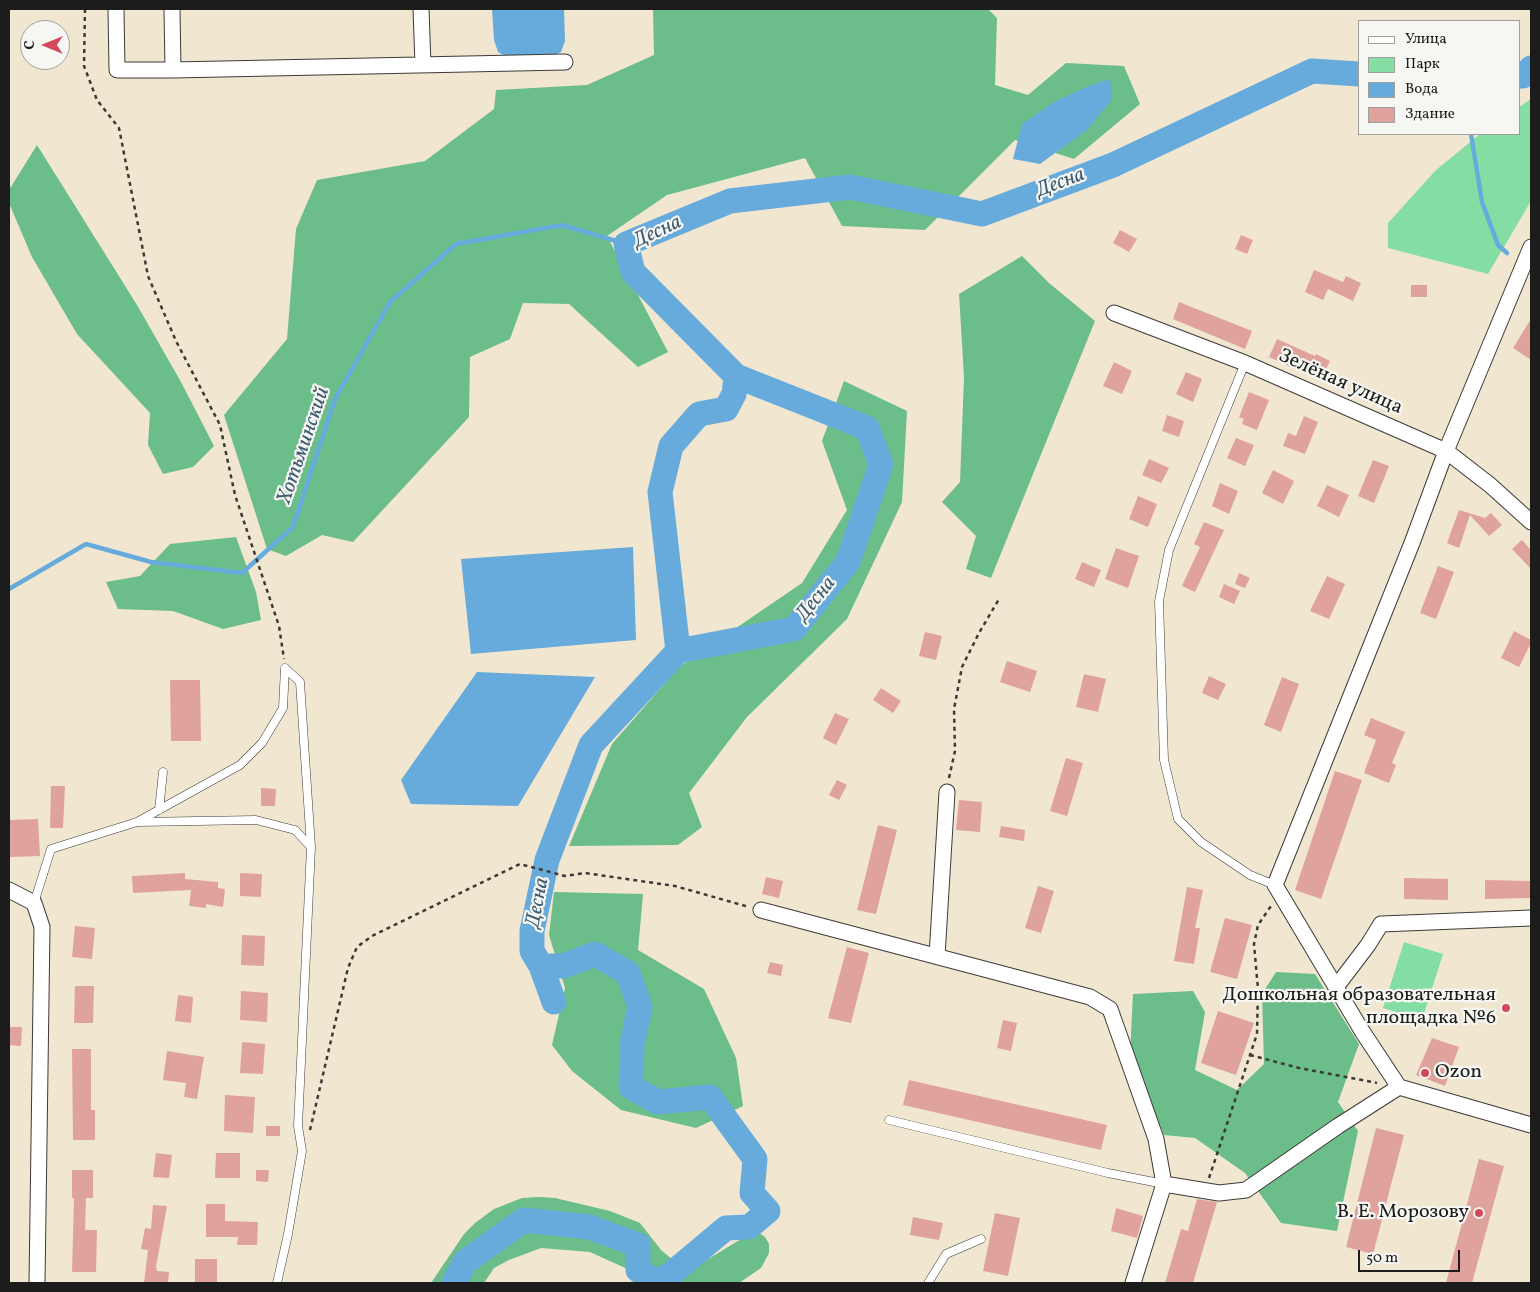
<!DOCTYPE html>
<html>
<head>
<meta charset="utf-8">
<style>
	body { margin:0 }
	#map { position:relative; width:1540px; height:1292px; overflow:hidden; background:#f1e7d0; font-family:Vollkorn,serif }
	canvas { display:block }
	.frame { position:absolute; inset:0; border:10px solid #1c1c1c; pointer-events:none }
	.legend { position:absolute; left:1358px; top:20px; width:162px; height:115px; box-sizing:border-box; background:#f6f6f2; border:1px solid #9f9f9c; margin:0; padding:6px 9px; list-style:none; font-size:15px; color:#1c1c1c }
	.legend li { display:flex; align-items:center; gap:10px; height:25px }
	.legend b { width:25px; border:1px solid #9f9f9c }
	.north { position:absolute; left:20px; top:20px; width:50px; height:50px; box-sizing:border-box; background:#f6f6f2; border:1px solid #9f9f9c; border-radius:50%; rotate:270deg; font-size:14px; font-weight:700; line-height:20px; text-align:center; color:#1c1c1c }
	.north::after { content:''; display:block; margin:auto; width:18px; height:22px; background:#d1495b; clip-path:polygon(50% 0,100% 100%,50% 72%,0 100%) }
	.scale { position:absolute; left:1358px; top:1250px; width:102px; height:22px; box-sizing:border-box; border:2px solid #1c1c1c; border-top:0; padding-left:6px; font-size:15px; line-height:18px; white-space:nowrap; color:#1c1c1c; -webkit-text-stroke:4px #f6f6f2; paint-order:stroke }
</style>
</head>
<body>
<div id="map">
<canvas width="1540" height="1292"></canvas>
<div class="frame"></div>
<ul class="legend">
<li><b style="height:6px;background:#fff"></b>Улица</li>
<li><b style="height:14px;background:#84dea4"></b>Парк</li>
<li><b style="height:14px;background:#67abdc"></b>Вода</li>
<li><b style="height:14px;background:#e0a29d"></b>Здание</li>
</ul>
<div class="north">С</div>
<div class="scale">50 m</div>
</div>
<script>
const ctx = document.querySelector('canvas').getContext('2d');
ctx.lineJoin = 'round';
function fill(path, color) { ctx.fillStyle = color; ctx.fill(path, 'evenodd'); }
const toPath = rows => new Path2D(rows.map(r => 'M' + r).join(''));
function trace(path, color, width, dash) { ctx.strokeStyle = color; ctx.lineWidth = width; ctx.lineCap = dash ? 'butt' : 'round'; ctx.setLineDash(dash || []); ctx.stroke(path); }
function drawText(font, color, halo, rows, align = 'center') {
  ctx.font = font + ' Vollkorn,serif'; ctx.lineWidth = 4.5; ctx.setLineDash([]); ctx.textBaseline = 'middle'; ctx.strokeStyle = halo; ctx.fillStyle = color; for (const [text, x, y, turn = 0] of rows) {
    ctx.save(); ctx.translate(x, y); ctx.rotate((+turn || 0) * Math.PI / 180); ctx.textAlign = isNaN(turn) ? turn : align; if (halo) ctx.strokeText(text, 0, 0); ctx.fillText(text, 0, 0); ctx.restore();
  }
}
const green = toPath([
	[1531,99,1531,201,1488,274,1388,248,1388,223,1436,170,1480,134,1519,134,1519,107],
	[1404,942,1443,954,1422,1020,1383,1008]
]);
const forest = toPath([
	[653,9,988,9,997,18,995,85,1028,95,1066,63,1124,66,1140,104,1074,159,1015,140,925,230,842,226,805,158,667,195,607,236,668,352,638,367,569,304,523,303,510,339,470,357,469,417,353,542,322,535,286,556,267,549,224,415,287,339,296,229,317,180,425,161,494,109,496,90,587,85,654,55],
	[37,145,137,305,181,382,214,446,193,467,163,474,148,445,150,413,77,334,32,257,9,203,9,190],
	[1022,256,1049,283,1095,321,991,578,966,569,976,536,942,502,960,482,964,377,959,294],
	[844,381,907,411,902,502,847,619,747,717,689,793,702,827,678,845,569,846,612,744,679,667,802,583,847,510,822,441],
	[236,537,256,592,261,620,223,629,173,611,118,609,106,582,140,576,170,544],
	[554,892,643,894,638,950,704,989,736,1058,743,1106,696,1128,621,1110,572,1071,552,1045,565,988,549,935],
	[1276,972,1315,974,1359,1044,1338,1102,1358,1131,1337,1231,1281,1223,1245,1173,1195,1138,1164,1135,1130,1054,1133,994,1193,991,1205,1012,1195,1070,1237,1090,1264,1064,1262,994],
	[539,1197,555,1198,610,1211,640,1223,661,1250,674,1261,681,1264,689,1264,705,1261,751,1233,758,1232,765,1237,769,1244,769,1253,761,1268,739,1283,653,1283,623,1267,590,1252,541,1248,509,1260,494,1268,484,1283,431,1283,464,1234,475,1223,494,1209,522,1198]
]);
const water = toPath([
	[492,9,564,9,565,41,561,52,550,57,509,58,498,52,494,40],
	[1110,79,1112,99,1087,130,1040,164,1013,159,1022,124,1054,102,1091,85],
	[633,547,636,640,471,654,461,559],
	[477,672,595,677,518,806,411,804,401,780]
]);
const stream = toPath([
	[1471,134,1482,202,1498,245,1507,253],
	[9,589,86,544,151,562,242,573,293,527,335,399,390,302,456,244,562,225,626,244]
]);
const river = toPath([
	[1519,76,1523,76,1531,68],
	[678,651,660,492,671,446,699,414,726,409,734,394,736,376],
	[541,966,554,1002],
	[454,1283,465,1262,524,1220,589,1227,638,1245,638,1270,656,1282,671,1274,726,1228,749,1227,768,1211,752,1193,755,1159,710,1097,658,1102,631,1087,632,1044,640,1007,628,973,595,954,563,966,541,966,532,951,532,931,547,860,591,745,678,651,794,629,848,562,881,464,867,428,736,376,633,272,626,244,730,201,850,187,982,214,1113,165,1312,71,1359,74]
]);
const building = toPath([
	[1120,230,1137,239,1129,252,1113,243],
	[1241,235,1253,240,1247,254,1235,249],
	[1314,270,1343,282,1346,276,1361,283,1353,301,1328,289,1323,300,1305,292],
	[1411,285,1427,285,1427,297,1411,297],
	[1179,302,1252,331,1245,349,1173,319],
	[1531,319,1531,360,1513,348],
	[1277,339,1315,356,1316,354,1330,361,1323,375,1293,361,1291,367,1269,357],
	[1114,362,1132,371,1122,394,1103,386],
	[1186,372,1202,379,1193,402,1176,394],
	[1249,392,1269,400,1257,430,1242,424,1244,419,1239,417],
	[1167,415,1184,421,1179,437,1162,431],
	[1304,416,1318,422,1305,454,1283,446,1288,433,1296,436],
	[1236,438,1254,445,1245,466,1227,458],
	[1149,459,1169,468,1161,483,1142,475],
	[1373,460,1389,466,1374,503,1358,496],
	[1273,470,1294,481,1283,504,1262,493],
	[1220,483,1238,491,1229,514,1212,506],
	[1327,485,1349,495,1339,517,1317,506],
	[1138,496,1157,504,1148,527,1129,519],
	[1459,510,1485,518,1491,513,1502,525,1489,536,1470,515,1459,548,1447,543],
	[1204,522,1224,530,1195,592,1182,586,1200,547,1194,544],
	[1522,540,1531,550,1531,569,1512,549],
	[1116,548,1139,556,1128,588,1105,579],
	[1082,562,1101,570,1094,587,1075,579],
	[1438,566,1454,572,1436,619,1420,613],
	[1239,573,1250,578,1245,588,1235,584],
	[1327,576,1345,584,1329,619,1310,611],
	[1224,584,1240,591,1234,604,1219,597],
	[1514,631,1531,640,1531,643,1519,667,1501,658],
	[925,632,942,636,936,660,919,656],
	[1007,661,1037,671,1030,692,1000,682],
	[1084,674,1106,679,1098,712,1076,707],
	[1209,676,1226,684,1218,700,1202,693],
	[1282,677,1299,684,1281,732,1264,725],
	[170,680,200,680,201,741,171,741],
	[881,688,901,701,893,713,873,700],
	[835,713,849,719,836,745,823,738],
	[1371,718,1405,732,1392,763,1396,765,1389,783,1364,773,1376,740,1364,735],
	[1066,758,1083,763,1067,816,1050,811],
	[1335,771,1362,780,1321,899,1295,890],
	[837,780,847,785,839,800,829,795],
	[51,786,65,786,63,828,50,828],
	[261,788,276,789,275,806,261,806],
	[959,800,982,802,980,832,956,830],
	[38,819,40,856,9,857,9,820],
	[878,825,897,830,876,914,857,910],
	[1001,826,1025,830,1024,841,999,837],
	[185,873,185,879,218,882,218,888,225,889,223,907,206,904,206,908,189,906,191,890,133,893,132,876],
	[240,873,262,874,261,897,240,896],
	[766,877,783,881,779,898,762,894],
	[1404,878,1448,879,1448,900,1404,899],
	[1485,880,1531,881,1531,898,1485,899],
	[1038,886,1054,891,1041,933,1025,928],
	[1187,887,1203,890,1195,928,1200,928,1194,964,1174,961],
	[1225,918,1252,925,1237,979,1210,972],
	[75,926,95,928,92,959,72,957],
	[242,935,265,936,264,966,241,965],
	[847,947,869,953,851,1023,828,1018],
	[770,962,783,965,781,976,767,973],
	[75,986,94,986,93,1023,74,1023],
	[241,991,268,993,267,1022,240,1020],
	[178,995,193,997,191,1023,175,1021],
	[1218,1011,1254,1023,1236,1075,1201,1063],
	[1003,1020,1017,1023,1011,1051,997,1048],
	[9,1027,22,1027,21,1046,9,1045],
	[1432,1038,1459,1047,1445,1086,1416,1075],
	[242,1042,265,1044,263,1074,240,1073],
	[72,1049,91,1049,91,1110,95,1110,95,1140,73,1140],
	[167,1051,204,1057,197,1099,184,1097,186,1083,163,1080],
	[909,1080,1107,1125,1101,1150,903,1105],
	[225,1095,255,1097,253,1133,224,1131],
	[266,1126,280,1126,280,1136,266,1136],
	[1376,1128,1404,1135,1373,1254,1346,1247],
	[156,1153,172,1155,169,1178,153,1177],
	[216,1153,240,1153,240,1178,215,1178],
	[1479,1159,1504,1166,1472,1283,1446,1283],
	[72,1170,93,1170,93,1198,86,1198,85,1230,97,1230,96,1272,72,1272,74,1198,72,1198],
	[256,1170,269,1170,268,1182,256,1181],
	[1197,1199,1217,1202,1193,1283,1165,1283,1181,1229,1188,1231],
	[206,1204,225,1204,225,1221,258,1222,257,1245,237,1245,238,1237,206,1237],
	[153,1205,167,1206,156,1267,157,1271,169,1272,168,1283,144,1283,148,1250,141,1249,145,1228,151,1229],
	[1116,1208,1143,1216,1137,1238,1111,1231],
	[995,1213,1020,1218,1008,1276,983,1271],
	[913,1217,943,1223,939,1240,910,1235],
	[195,1259,217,1259,217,1282,195,1282]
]);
const path = toPath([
	[85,9,84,66,97,100,119,128,148,276,176,341,220,425,235,495,279,626,284,659],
	[949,778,955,751,954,709,962,667,979,633,999,599],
	[1250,1055,1299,1068,1377,1083],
	[310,1130,348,968,357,947,372,936,520,864,565,876,585,873,675,886,749,907],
	[1209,1178,1257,1034,1258,989,1254,944,1258,925,1271,906]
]);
const lane = toPath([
	[1245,363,1169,550,1159,601,1164,760,1178,819,1201,842,1250,875,1275,885],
	[285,668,300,682,311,847],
	[159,810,163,772],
	[137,822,256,820,295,830,311,847,298,1126,302,1151,288,1234,277,1283],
	[34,903,51,849,137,822,240,765,262,743,283,708,285,668],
	[889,1120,1108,1173,1164,1184],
	[928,1283,946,1254,981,1239]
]);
const street = toPath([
	[116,9,117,70,173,70],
	[172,9,173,70,565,62],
	[421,9,423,65],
	[1531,247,1446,451,1412,543,1275,885,1362,1031,1399,1087,1531,1125],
	[1114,313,1245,363,1446,451,1490,485,1531,522],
	[9,890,34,903,42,927,37,1283],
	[761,910,1090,997,1110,1009,1156,1139,1164,1184,1219,1193,1246,1190,1338,1126,1399,1087],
	[937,956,947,792],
	[1336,987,1368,945,1381,924,1531,918],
	[1133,1283,1164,1184]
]);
const markers = [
	[1506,1008,5,"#d1495b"],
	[1425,1073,5,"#d1495b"],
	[1479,1213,5,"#d1495b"]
];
const streetNames = [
	["Зелёная улица",1340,383,24]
];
const poiNames = [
	["Дошкольная образовательная",1496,996],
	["площадка №6",1496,1019],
	["Ozon",1435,1073,"left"],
	["В. Е. Морозову",1469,1213]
];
const waterNames = [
	["Десна",1061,184,-21],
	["Десна",658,233,-25],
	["Хотьминский",305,446,-71],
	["Десна",817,600,-51],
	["Десна",539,903,-79]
];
fill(green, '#84dea4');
fill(forest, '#6bbd8a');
fill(water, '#67abdc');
trace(stream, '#67abdc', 4.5);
trace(river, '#67abdc', 25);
fill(building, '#e0a29d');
trace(lane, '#3c3a37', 9);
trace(street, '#3c3a37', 17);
trace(path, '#3c3a37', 2.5, [4, 4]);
trace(lane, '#fff', 8);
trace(street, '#fff', 15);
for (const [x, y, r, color] of markers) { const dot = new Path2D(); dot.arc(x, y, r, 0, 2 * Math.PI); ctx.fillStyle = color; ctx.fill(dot); trace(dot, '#f6f6f2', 2); }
drawText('20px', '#1c1c1c', '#f6f6f2', streetNames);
drawText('20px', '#1c1c1c', '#f6f6f2', poiNames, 'right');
drawText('italic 21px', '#3e5c72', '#f6f6f2', waterNames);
</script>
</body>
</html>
